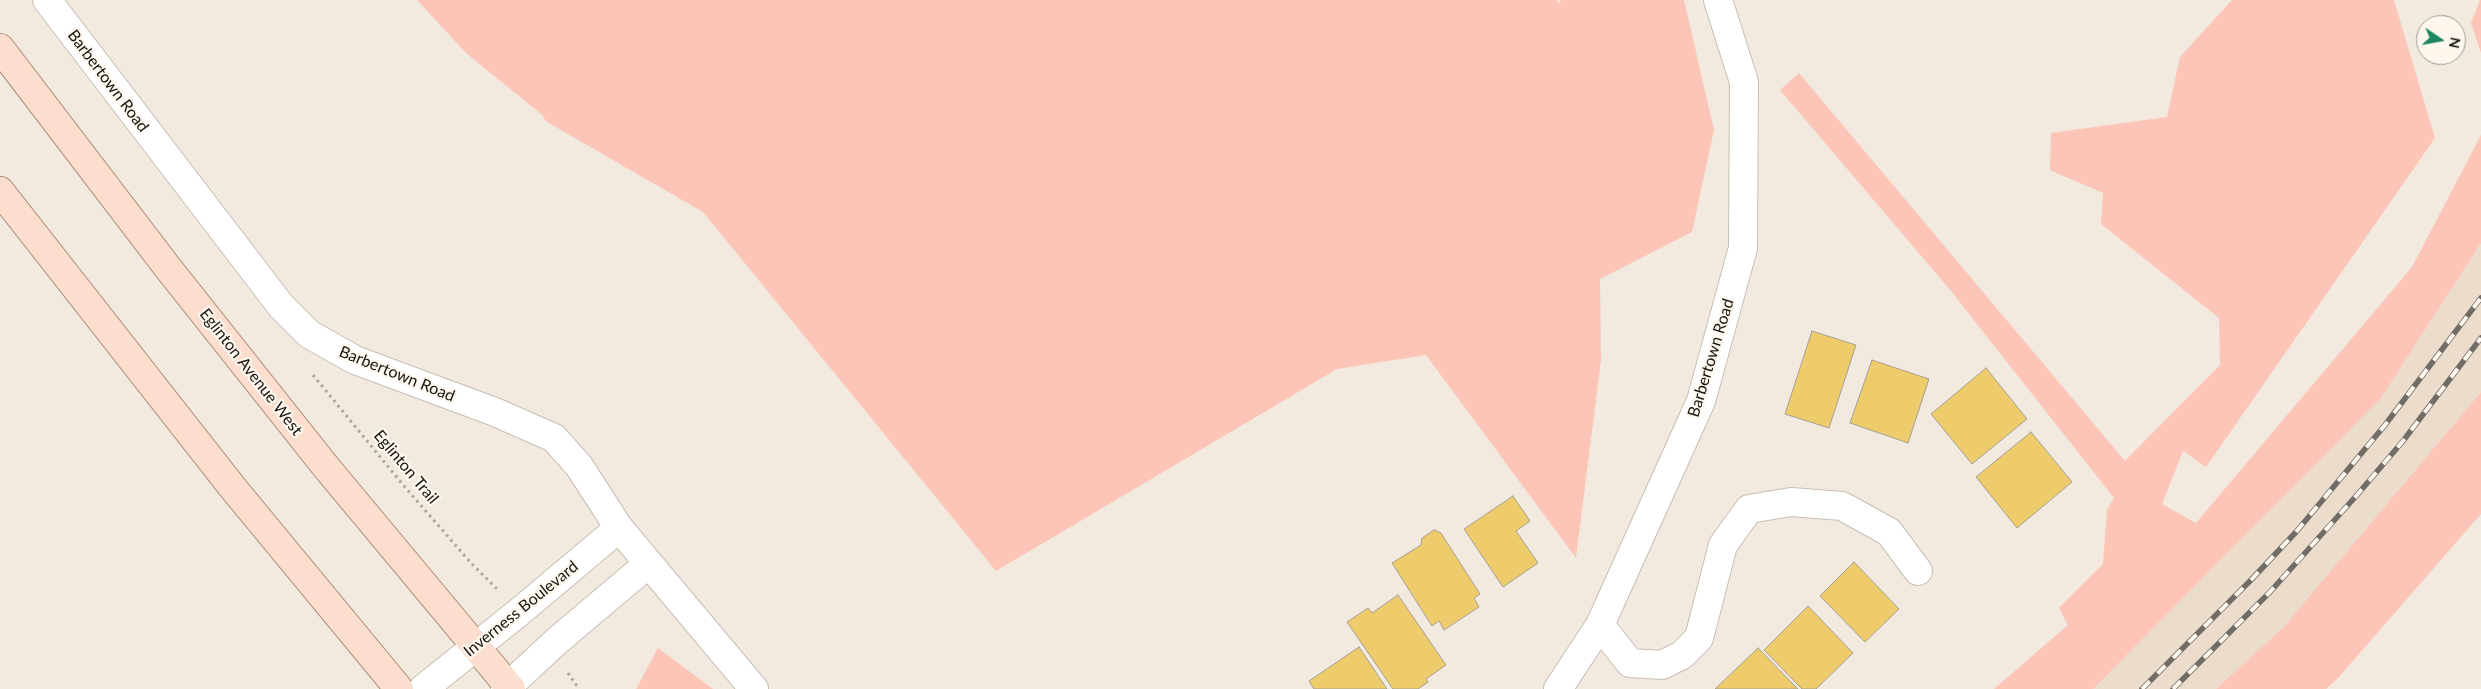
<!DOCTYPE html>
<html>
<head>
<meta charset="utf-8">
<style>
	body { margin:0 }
	#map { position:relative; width:2481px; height:689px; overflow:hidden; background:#f2e9df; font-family:Lato,sans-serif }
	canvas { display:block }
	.north { position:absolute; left:2416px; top:15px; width:50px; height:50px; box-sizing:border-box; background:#fef7ee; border:1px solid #a19c95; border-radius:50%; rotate:102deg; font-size:14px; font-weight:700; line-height:20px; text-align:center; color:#161310 }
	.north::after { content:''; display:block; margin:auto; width:18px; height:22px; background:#1f8661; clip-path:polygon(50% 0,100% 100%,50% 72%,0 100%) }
</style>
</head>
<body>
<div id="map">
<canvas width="2481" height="689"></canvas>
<div class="north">N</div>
</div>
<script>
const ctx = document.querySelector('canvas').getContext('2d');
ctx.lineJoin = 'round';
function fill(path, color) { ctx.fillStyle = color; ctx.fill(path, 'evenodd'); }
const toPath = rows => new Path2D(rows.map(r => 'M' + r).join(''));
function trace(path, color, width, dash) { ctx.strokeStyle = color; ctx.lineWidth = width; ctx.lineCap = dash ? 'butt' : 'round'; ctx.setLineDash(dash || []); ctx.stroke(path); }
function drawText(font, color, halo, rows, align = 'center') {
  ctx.font = font + ' Lato,sans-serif'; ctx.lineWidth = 4.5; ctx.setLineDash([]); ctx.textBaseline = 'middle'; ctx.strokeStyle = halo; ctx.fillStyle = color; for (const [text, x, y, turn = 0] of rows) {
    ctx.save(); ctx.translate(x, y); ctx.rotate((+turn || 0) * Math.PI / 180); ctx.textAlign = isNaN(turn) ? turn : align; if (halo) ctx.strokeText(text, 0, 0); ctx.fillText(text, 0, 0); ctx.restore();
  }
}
const built = toPath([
	[2481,243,2481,392,2283,629,2216,689,2093,689,2381,398]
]);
const green = toPath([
	[417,0,1557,0,1558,4,1561,0,1684,0,1714,130,1692,232,1600,279,1601,360,1576,558,1426,355,1337,369,996,571,703,212,547,122,541,114,466,53],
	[2232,0,2394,0,2435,138,2206,467,2183,451,2162,504,2196,523,2412,267,2481,135,2481,243,2381,398,2093,689,1994,689,2068,625,2059,608,2103,564,2107,510,2114,498,1951,291,1780,90,1799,73,2125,461,2220,365,2219,318,2101,224,2103,193,2050,170,2051,133,2167,117,2180,57],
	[2480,0,2481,0,2481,53,2471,23],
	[2481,392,2481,514,2338,678,2326,689,2216,689,2283,628],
	[658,648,713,689,636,689]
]);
const building = toPath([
	[1812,331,1856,345,1829,428,1785,414,1812,331],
	[1872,360,1929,379,1908,443,1850,423,1872,360],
	[1986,368,2027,419,1972,464,1931,414,1986,368],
	[2031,432,2072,482,2017,528,1976,477,2031,432],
	[1513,496,1530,521,1516,531,1538,563,1503,587,1464,529,1513,496],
	[1434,530,1441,533,1480,594,1474,598,1479,607,1444,630,1439,621,1432,626,1392,563,1421,545,1422,538,1434,530],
	[1854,562,1899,609,1865,642,1820,596,1854,562],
	[1398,595,1446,665,1426,679,1428,682,1418,689,1393,689,1347,622,1368,608,1372,613,1398,595],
	[1808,606,1853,653,1816,689,1802,689,1764,650,1808,606],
	[1359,647,1387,689,1314,689,1309,681,1359,647],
	[1758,648,1798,689,1715,689,1758,648]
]);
const path = toPath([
	[313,375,404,486,471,563,498,590],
	[568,673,579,689]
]);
const minor = toPath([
	[47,0,281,306,309,334,355,360,495,412,554,438,579,466,619,528,754,689],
	[1600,625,1630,663,1662,665,1682,655,1699,638,1723,545,1749,509,1791,502,1842,506,1889,532,1918,571],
	[423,689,518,613,619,528],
	[505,689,558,640,648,564],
	[1558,689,1600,625,1701,401,1743,248,1744,82,1718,0]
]);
const major = toPath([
	[0,48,168,268,326,467,511,689],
	[0,191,233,488,399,689]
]);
const rail = toPath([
	[2142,689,2251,580,2296,532,2385,425,2481,298],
	[2173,689,2270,592,2357,495,2403,441,2481,338]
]);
const streetNames = [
	["Barbertown Road",108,81,53],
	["Barbertown Road",1711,358,-73],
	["Eglinton Avenue West",251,372,52],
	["Barbertown Road",397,374,22],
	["Eglinton Trail",406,467,50],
	["Inverness Boulevard",521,609,-39]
];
fill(built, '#ebdccc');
fill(green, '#fcc5b8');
fill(building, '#eecb6b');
trace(building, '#a4a094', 1);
trace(minor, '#c8bfb5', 30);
trace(major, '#aa8975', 30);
trace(path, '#aca59d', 3, [2.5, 4]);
trace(minor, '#fff', 28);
trace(major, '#fbdecd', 28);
trace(rail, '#716c66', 5.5);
trace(rail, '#fef7ee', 4, [11]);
drawText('16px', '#161310', '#fef7ee', streetNames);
</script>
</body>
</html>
